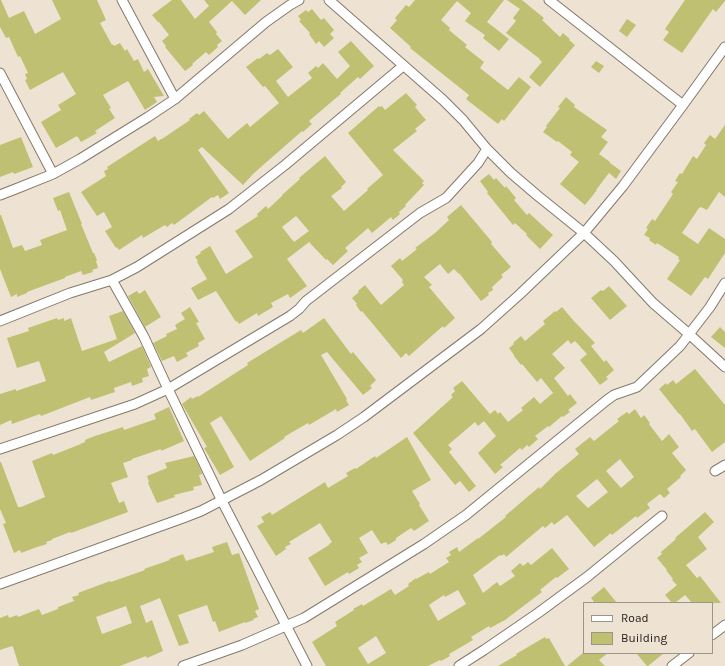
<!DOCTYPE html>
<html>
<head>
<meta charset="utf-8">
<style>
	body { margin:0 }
	#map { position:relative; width:725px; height:666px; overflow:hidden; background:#eee3d3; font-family:Karla,sans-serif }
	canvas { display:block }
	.legend { position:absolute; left:583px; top:602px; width:130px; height:52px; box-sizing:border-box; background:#eee3d3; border:1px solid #9d9589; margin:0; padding:5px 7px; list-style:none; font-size:12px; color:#24201a }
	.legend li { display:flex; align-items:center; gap:8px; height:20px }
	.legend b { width:20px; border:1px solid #9d9589 }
</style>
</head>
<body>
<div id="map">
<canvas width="725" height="666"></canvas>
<ul class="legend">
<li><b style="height:5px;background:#fff"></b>Road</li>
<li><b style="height:11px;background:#bfc071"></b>Building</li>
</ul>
</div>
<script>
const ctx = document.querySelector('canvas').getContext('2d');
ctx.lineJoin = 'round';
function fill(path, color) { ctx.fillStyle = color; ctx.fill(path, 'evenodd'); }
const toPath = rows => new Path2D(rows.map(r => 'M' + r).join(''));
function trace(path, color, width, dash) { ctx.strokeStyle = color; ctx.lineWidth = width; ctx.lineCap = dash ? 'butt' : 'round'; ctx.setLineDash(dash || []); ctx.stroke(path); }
const building = toPath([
	[0,0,1,0,9,18,24,11,35,34,61,19,52,0,97,0,106,20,100,23,112,45,113,44,114,46,120,43,125,51,127,49,134,61,138,59,144,72,148,69,164,96,154,97,157,102,145,110,128,81,103,95,111,108,109,109,115,118,95,131,97,133,81,142,78,137,77,137,77,136,56,148,41,122,61,110,58,105,76,94,63,72,30,90,25,80,27,79,25,74,28,73,20,56,18,57,9,37,6,38,0,27],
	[172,0,181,0,195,19,209,6,204,0,261,0,245,15,232,1,209,22,217,32,216,34,222,41,217,45,218,47,209,55,206,52,192,64,193,65,185,71,165,47,166,46,162,41,169,35,159,22,158,22,152,15],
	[415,0,504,0,487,22,509,39,499,51,483,38,485,35,465,21,471,13,457,1,441,20,450,28,449,30,467,45,465,47,484,62,480,68,508,90,519,77,531,87,504,121,502,119,498,124,480,110,466,99,469,95,410,48,411,47,390,28,397,20,395,18,406,5,409,7],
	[507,0,522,0,544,18,542,20,560,37,563,33,570,39,569,40,575,45,540,87,529,77,542,62,539,59,540,59,506,33,516,21,513,18,520,9],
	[685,0,725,0,725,1,716,12,713,9,682,53,663,40,669,32,665,29],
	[312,9,321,20,324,18,334,30,330,34,334,38,324,47,319,41,316,44,309,34,310,33,299,21,301,20,298,16,306,10,308,12],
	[627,19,636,25,627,37,619,31],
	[351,41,374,66,360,79,358,77,340,93,341,94,336,98,309,121,312,124,303,132,302,131,253,174,243,185,202,147,198,150,229,193,220,199,218,195,213,198,212,197,174,225,172,223,167,227,165,225,143,238,142,235,119,250,117,247,116,248,105,231,112,227,104,212,97,216,81,192,106,176,104,171,108,169,107,167,155,136,158,141,161,139,162,139,190,120,189,119,197,113,199,115,204,111,228,139,247,123,250,127,279,103,265,86,263,87,246,67,258,58,259,59,267,53,270,55,278,49,293,67,276,81,288,97,312,78,308,73,316,66,318,68,323,63,337,79,350,66,338,52],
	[596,61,604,66,599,73,591,67],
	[406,93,417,105,415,107,426,120,415,129,417,131,393,150,424,181,422,183,424,185,405,205,406,206,399,212,400,214,393,220,391,217,372,233,368,228,345,248,348,251,333,265,327,259,326,260,309,242,287,259,307,286,290,298,288,294,271,303,273,307,258,316,257,313,239,324,237,321,236,322,216,291,198,300,191,288,207,279,197,262,198,261,195,257,201,253,200,252,210,246,226,274,253,257,235,231,258,216,257,214,266,206,268,209,282,196,282,195,300,179,299,178,325,156,346,182,341,187,342,188,331,196,344,211,368,190,367,189,383,175,348,133,379,106,380,107,382,106,385,110],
	[296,216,309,231,294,242,282,227],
	[566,97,575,105,574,107,607,130,601,137,608,142,599,154,610,162,610,163,621,171,616,179,609,173,596,190,597,190,585,205,560,184,579,162,570,155,572,152,558,141,557,142,543,132,547,127,546,126,560,108,558,107],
	[725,125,725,197,719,192,707,210,701,207,699,208,682,233,698,244,709,228,725,239,725,253,708,279,705,277,691,296,667,279,680,260,678,259,679,257,657,243,656,245,649,240,650,238,644,235,648,229,646,228,652,219,655,221,673,194,671,192,678,182,675,181,680,173,682,174,693,156,697,159,706,145,704,143,710,135,715,139],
	[21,137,33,167,14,174,13,172,0,177,0,145],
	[489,174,494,180,496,178,505,188,506,186,516,198,514,200,527,215,529,213,553,235,540,249,526,235,527,234,515,223,513,225,487,193,488,192,480,181],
	[69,192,82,224,81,224,93,253,94,253,97,260,96,261,98,268,92,270,93,272,83,275,81,271,65,277,65,278,27,292,27,293,17,297,17,294,11,297,0,269,0,215,1,215,13,248,22,245,25,251,42,245,40,240,67,230,60,210,58,211,53,198],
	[461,205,492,242,491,244,511,267,501,275,503,277,492,287,493,290,488,293,489,295,481,301,459,273,459,274,454,269,448,274,440,264,424,277,432,285,429,287,455,318,444,328,443,326,409,356,406,353,401,358,362,311,361,312,356,305,357,304,352,298,359,292,358,291,365,285,381,305,404,285,402,282,403,280,391,266,400,258,402,261,417,249,415,248,435,233,449,220,447,217],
	[609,286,627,306,610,320,591,298,601,290,603,291],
	[145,290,161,317,145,327,128,296,137,291,139,294],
	[190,307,199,322,196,323,205,339,198,343,199,346,186,353,188,356,177,362,174,356,162,361,153,343,167,336,166,334,177,329,175,325,185,319,181,313],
	[562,307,573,320,595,343,591,346,604,362,606,360,614,370,606,377,608,379,600,385,580,360,587,354,575,341,571,344,568,340,552,354,565,368,554,378,568,396,570,394,577,403,568,410,570,412,563,417,562,416,549,427,548,426,535,436,538,439,529,447,527,445,522,450,520,448,500,465,503,467,495,474,478,453,496,436,484,421,478,426,475,422,448,445,452,449,449,452,476,486,469,492,460,481,455,485,413,433,453,397,451,395,455,391,453,388,462,381,490,414,495,410,498,414,500,412,508,422,523,410,521,408,534,397,540,404,553,393,541,378,537,382,522,364,521,365,514,356,514,355,509,348,514,344,513,343,521,336,525,341,545,324,543,321,555,311,556,312],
	[123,311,135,333,104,352,109,362,142,346,151,367,147,369,149,376,142,378,143,382,132,386,131,382,114,388,115,392,91,400,90,397,41,416,40,414,12,424,11,420,0,425,0,394,16,389,16,391,46,381,39,361,17,368,7,338,29,331,28,328,57,318,58,320,64,318,64,321,71,318,82,351,117,339,109,316],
	[324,318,351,354,353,352,376,380,370,386,372,388,363,395,327,352,321,355,347,399,346,400,349,405,337,412,336,409,309,425,308,423,284,437,285,438,250,461,221,416,210,423,234,467,220,475,204,448,207,447,182,404,191,397,192,399,198,396,198,397,248,365,247,363,301,330,303,333],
	[720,327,725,332,725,348,711,337],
	[695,369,725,405,725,442,712,452,695,429,692,431,680,414,679,414,659,389,666,383,667,385,673,380,676,384],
	[169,407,184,441,161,451,161,449,132,459,132,460,123,463,128,477,111,483,119,503,124,501,128,512,71,533,70,532,52,539,52,540,46,542,47,544,37,547,21,553,20,550,14,553,3,524,6,523,0,509,0,462,1,462,18,507,21,507,45,497,32,461,52,453,53,455,81,444,80,444,85,442,85,440,95,436,123,427,124,430,156,419,154,414],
	[635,409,641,418,644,415,650,423,649,424,662,441,669,434,679,447,672,453,686,470,680,476,681,477,667,489,670,493,664,498,660,494,647,504,650,508,637,518,636,516,612,535,611,533,594,547,567,515,554,525,552,522,545,528,543,526,506,557,504,554,501,556,500,555,473,575,483,593,497,582,500,586,515,576,511,571,520,563,523,566,528,562,531,565,552,548,569,569,557,578,556,577,540,590,542,592,505,620,490,628,489,626,471,637,473,640,449,654,450,656,441,661,440,660,428,666,326,666,312,642,337,626,335,622,354,610,353,609,362,604,363,606,391,589,395,595,409,586,408,584,416,578,416,579,429,572,430,574,449,562,446,558,451,555,449,552,457,547,459,552,478,538,478,539,506,517,505,516,539,487,540,489,555,474,579,454,575,449,590,437,594,441,619,421,617,419,627,412,629,414],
	[620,459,634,477,621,488,606,471],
	[597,479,608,492,588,508,576,496],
	[458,590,466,604,438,621,429,605,444,595,445,597],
	[376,636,386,653,368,664,358,648],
	[407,437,431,480,412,491,420,504,419,505,429,521,414,531,411,528,396,538,396,540,388,545,386,542,381,544,372,530,359,538,368,553,359,558,362,562,357,565,359,568,349,574,348,572,325,586,308,558,329,545,329,544,332,542,320,523,289,542,291,544,285,547,286,549,276,556,257,526,264,522,261,517,270,512,272,515,325,482,328,488,348,476,346,473,355,468,356,469,375,456,376,458],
	[194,456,202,473,202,474,199,475,202,485,193,487,194,490,174,495,175,497,157,503,148,483,149,482,147,476,167,468,165,463],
	[705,512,714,522,698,537,707,549,686,565,697,578,700,576,721,603,692,603,685,595,675,603,672,603,665,595,677,585,672,580,673,579,666,570,667,570,657,558,662,554,661,552,676,539,675,538],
	[227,542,232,555,239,553,259,609,255,611,258,617,253,619,254,620,245,623,245,622,219,632,215,621,213,622,207,605,178,615,189,643,179,646,160,598,140,606,146,623,152,620,163,651,147,658,146,656,120,666,19,666,13,647,12,646,0,650,0,618,8,615,9,618,17,615,18,617,39,609,42,615,58,609,58,607,74,601,72,597,79,595,78,593,110,581,111,582,145,570,144,569,170,560,169,559,183,554,186,561,214,552,212,547],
	[126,606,132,623,102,634,96,617],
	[604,587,617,603,595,603,591,598],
	[545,637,546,639,549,638,565,666,498,666,517,655,516,654],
	[583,653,608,653,599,660,605,666,567,666],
	[636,653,664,653,648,666,647,666]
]);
const minor = toPath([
	[122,0,175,99],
	[329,0,443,100,463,120,487,149,511,173,538,196,584,233,614,261,653,303,689,334,725,367],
	[549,0,683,105],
	[0,73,53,174],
	[0,195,18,188,53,174,80,159,148,117,175,99,266,22,290,5,299,0],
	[112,280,144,337,168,389,222,501,307,666],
	[0,321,70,293,112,280,137,267,229,209,285,165,403,66],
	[0,449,135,404,168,389,290,316,299,309,306,301,420,213,446,198,478,163,487,149],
	[715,471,725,465],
	[0,584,183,518,201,511,261,480,337,435,364,417,481,329,519,295,584,233,623,186,683,105,725,47],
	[712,635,725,625],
	[183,666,242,645,304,618,424,544,466,515,607,400,614,395,637,387,680,346,710,307,725,283],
	[459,666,484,650,538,613,587,577,662,516],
	[672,666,689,653]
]);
fill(building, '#bfc071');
trace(minor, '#82796a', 11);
trace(minor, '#fff', 9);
</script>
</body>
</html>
